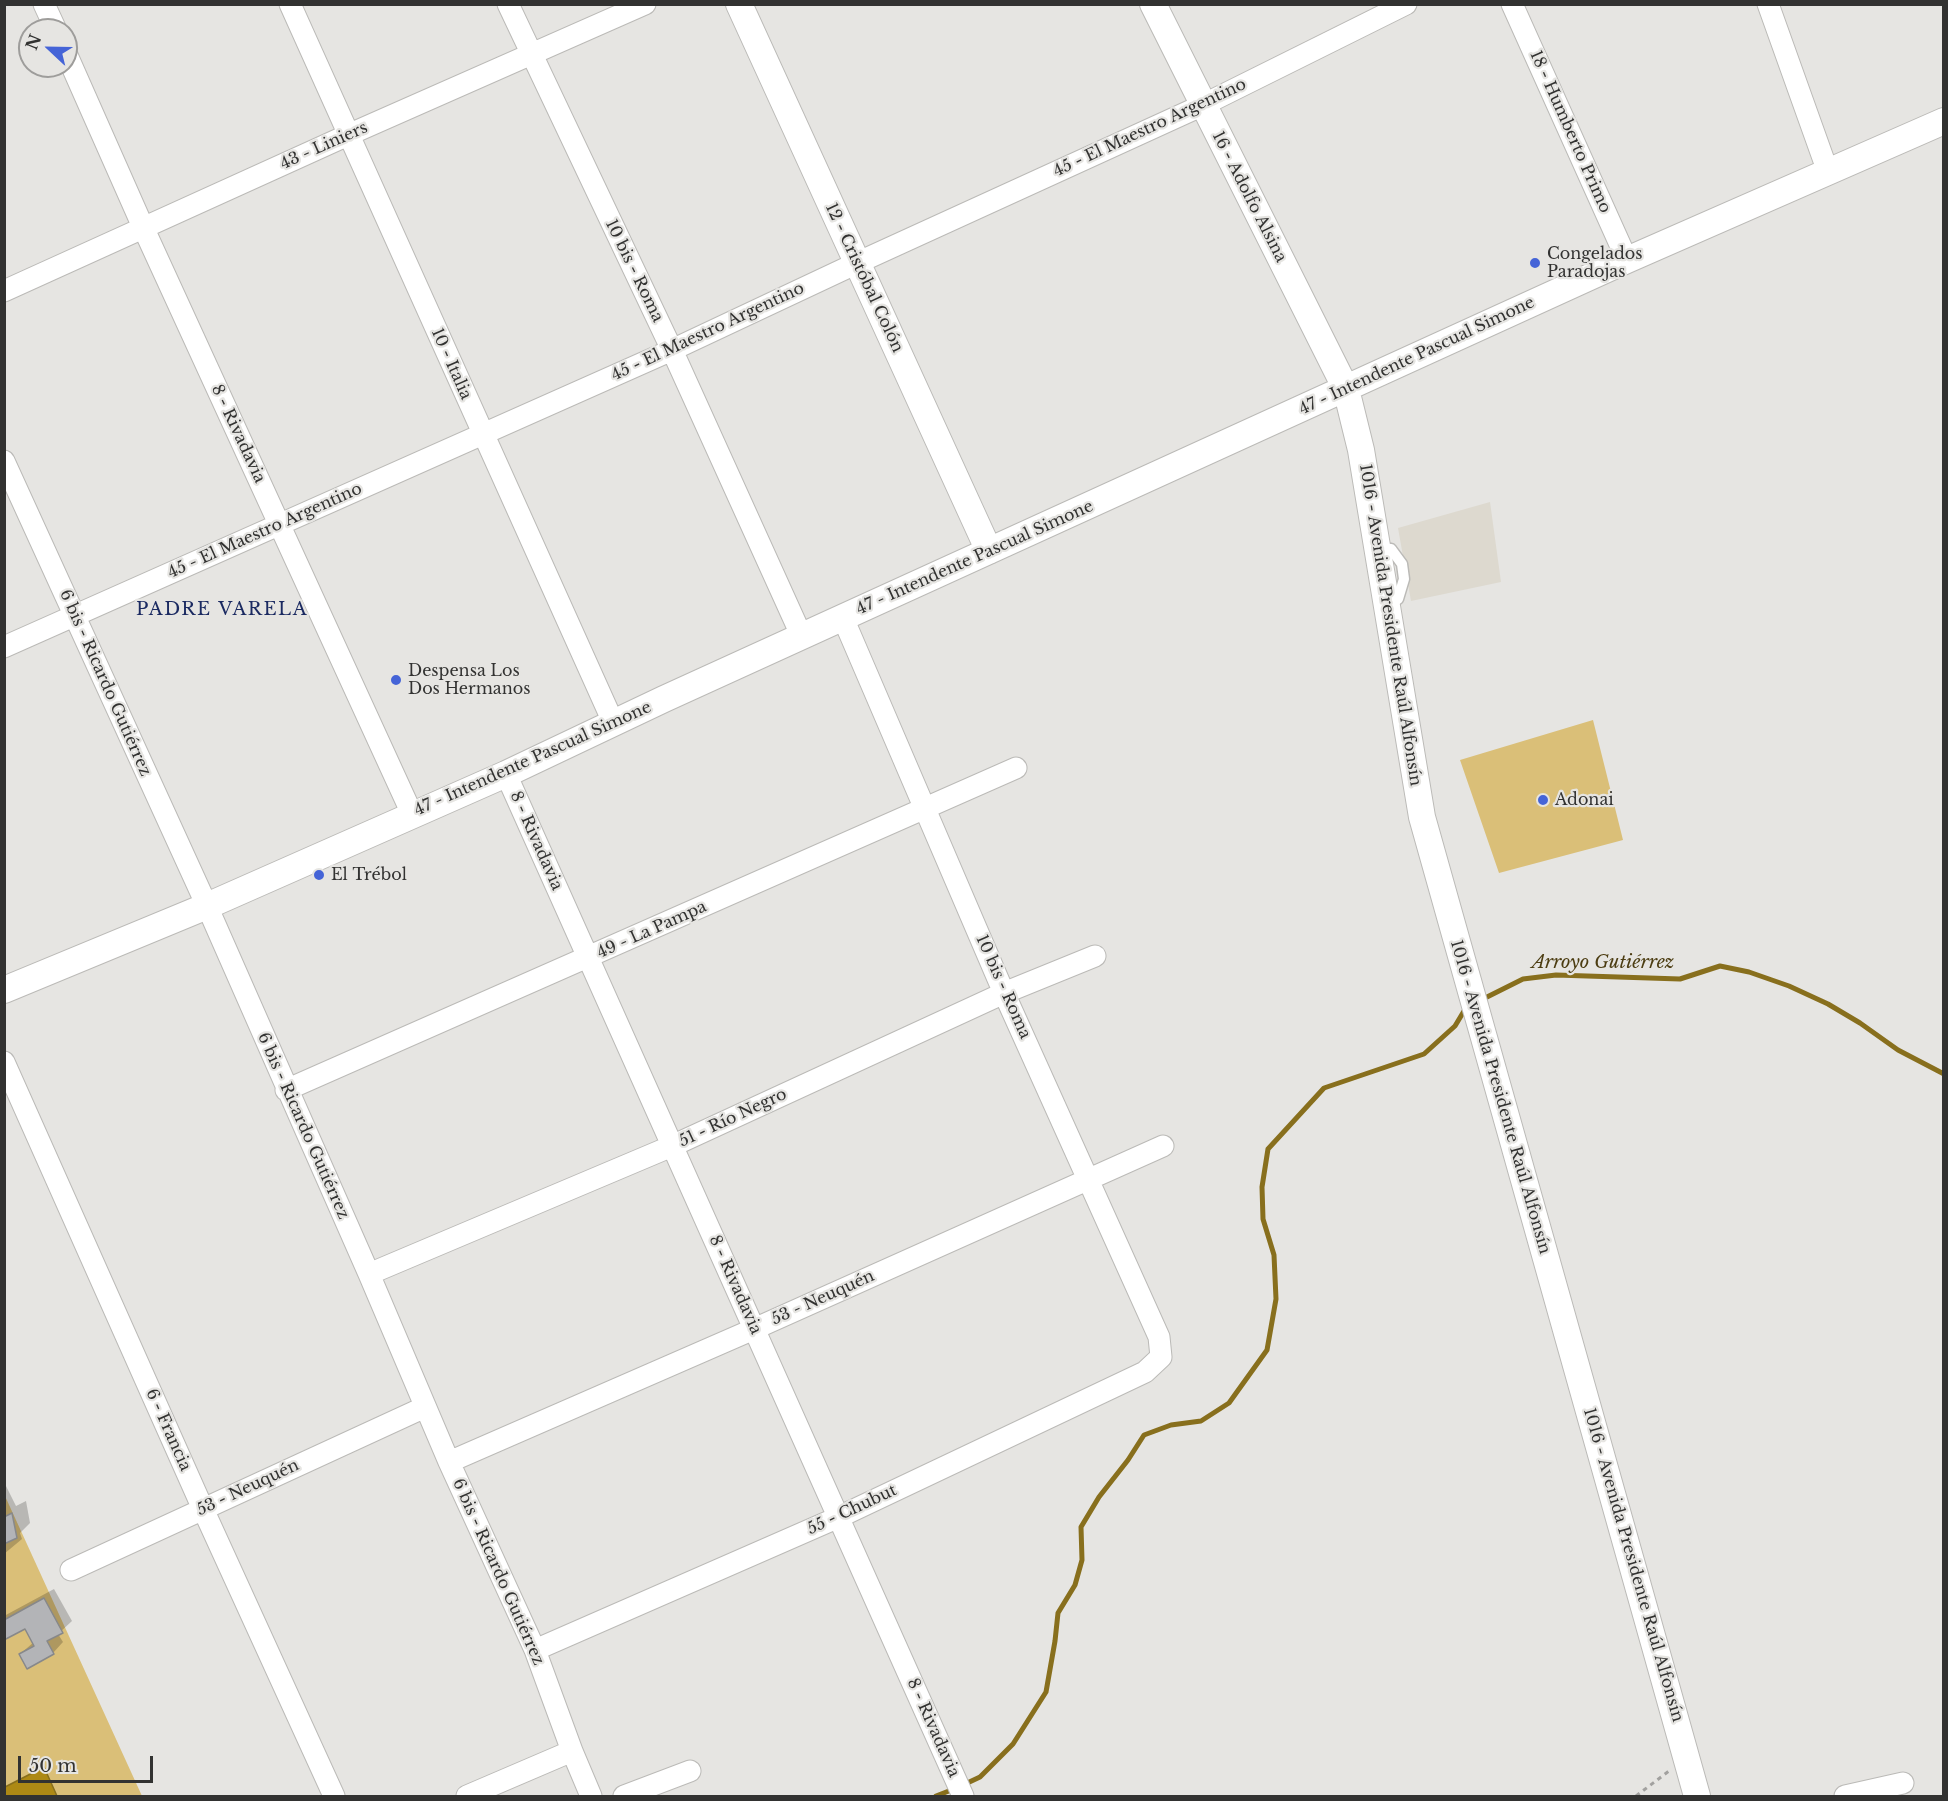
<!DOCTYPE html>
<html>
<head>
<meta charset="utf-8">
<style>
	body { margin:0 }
	#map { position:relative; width:1948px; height:1801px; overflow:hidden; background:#e6e5e2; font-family:"Libre Baskerville",serif }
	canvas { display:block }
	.frame { position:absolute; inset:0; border:6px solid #323231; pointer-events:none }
	.north { position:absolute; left:18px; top:18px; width:60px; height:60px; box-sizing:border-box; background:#e6e5e2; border:2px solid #9e9d9b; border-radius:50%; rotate:292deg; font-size:16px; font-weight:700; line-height:24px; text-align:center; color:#323231 }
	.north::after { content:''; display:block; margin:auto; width:21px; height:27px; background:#4564d7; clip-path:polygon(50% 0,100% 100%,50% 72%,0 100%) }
	.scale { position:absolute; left:18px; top:1756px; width:135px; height:27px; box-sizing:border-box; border:3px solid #323231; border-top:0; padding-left:8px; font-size:18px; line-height:21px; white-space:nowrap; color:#323231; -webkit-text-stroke:4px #e6e5e2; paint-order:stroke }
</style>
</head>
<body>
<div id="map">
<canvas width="1948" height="1801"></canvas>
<div class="frame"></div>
<div class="north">N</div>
<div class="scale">50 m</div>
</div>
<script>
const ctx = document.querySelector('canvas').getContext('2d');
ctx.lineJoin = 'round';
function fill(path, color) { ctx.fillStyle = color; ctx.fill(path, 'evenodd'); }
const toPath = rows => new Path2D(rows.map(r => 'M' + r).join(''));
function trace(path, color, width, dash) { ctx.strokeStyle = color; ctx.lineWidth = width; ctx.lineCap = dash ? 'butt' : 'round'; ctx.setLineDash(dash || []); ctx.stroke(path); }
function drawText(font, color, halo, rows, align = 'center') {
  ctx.font = font + ' "Libre Baskerville",serif'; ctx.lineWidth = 4.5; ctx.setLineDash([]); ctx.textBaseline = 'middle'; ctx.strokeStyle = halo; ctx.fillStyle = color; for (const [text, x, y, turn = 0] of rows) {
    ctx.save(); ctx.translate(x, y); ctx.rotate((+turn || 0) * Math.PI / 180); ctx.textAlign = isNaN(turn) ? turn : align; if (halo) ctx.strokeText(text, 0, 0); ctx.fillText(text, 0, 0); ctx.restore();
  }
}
const built = toPath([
	[1490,502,1501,582,1411,601,1398,528]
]);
const green = toPath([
	[1593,720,1623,840,1499,873,1460,760],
	[5,1496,142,1796,5,1796]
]);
const water = toPath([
	[44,1767,57,1796,5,1796,5,1787,44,1767]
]);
const shadow = toPath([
	[4,1482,16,1506,26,1501,30,1523,20,1533,22,1539,4,1554],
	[54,1589,72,1621,58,1634,63,1642,53,1653,20,1654,34,1642,26,1627,4,1639,4,1616]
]);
const stream = toPath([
	[1481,1000,1523,979,1556,975,1680,979,1720,966,1749,972,1789,986,1828,1004,1860,1023,1898,1050,1944,1074],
	[963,1785,980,1777,1013,1744,1046,1692,1055,1641,1058,1613,1075,1585,1082,1560,1081,1527,1099,1497,1128,1460,1144,1435,1171,1425,1201,1421,1229,1403,1267,1350,1276,1299,1274,1255,1263,1219,1262,1187,1268,1149,1324,1088,1424,1054,1455,1026,1467,1006],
	[936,1796,954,1789]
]);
const building = toPath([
	[12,1513,17,1538,4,1544,4,1517,12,1513],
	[44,1598,63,1633,47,1641,54,1654,27,1669,19,1654,34,1646,25,1629,4,1640,4,1620,44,1598]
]);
const path = toPath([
	[1636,1796,1669,1771]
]);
const service = toPath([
	[1378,548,1391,549,1402,564,1404,579,1398,599,1388,604]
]);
const minor = toPath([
	[44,4,56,30],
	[290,4,613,722],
	[508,4,672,350,802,637],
	[1512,4,1627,260],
	[1768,4,1828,172],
	[66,53,143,227,412,814],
	[4,291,348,135,645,4],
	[4,461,207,906,369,1274,449,1462,535,1650,572,1751,591,1796],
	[4,647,672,350,857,263,1203,105,1406,4],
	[506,774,963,1796],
	[4,1062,203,1509,334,1796],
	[286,1090,1016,768],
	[369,1274,672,1146,1004,993,1095,956],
	[449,1462,754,1329,1163,1146],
	[71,1570,425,1407],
	[535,1650,839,1517,1145,1372,1161,1357,1159,1337,1004,993,843,618],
	[467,1796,572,1751],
	[624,1796,690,1771],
	[1845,1796,1903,1783]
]);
const tertiary = toPath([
	[739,4,989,551],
	[1153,4,1346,389,1361,450,1422,817,1697,1796],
	[4,990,207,906,506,774,664,699,1627,260,1944,121]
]);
const markers = [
	[1535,263,6,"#4564d7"],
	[396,680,6,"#4564d7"],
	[1543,800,6,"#4564d7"],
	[319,875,6,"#4564d7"]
];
const streetNames = [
	["45 - El Maestro Argentino",1150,128,-25],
	["18 - Humberto Primo",1570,132,66],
	["43 - Liniers",324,146,-24],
	["16 - Adolfo Alsina",1249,197,63],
	["10 bis - Roma",634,271,64],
	["12 - Cristóbal Colón",864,278,65],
	["45 - El Maestro Argentino",708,332,-25],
	["47 - Intendente Pascual Simone",1417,356,-25],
	["10 - Italia",451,364,66],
	["8 - Rivadavia",238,434,65],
	["45 - El Maestro Argentino",265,531,-24],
	["47 - Intendente Pascual Simone",975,558,-24],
	["1016 - Avenida Presidente Raúl Alfonsín",1390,625,81],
	["6 bis - Ricardo Gutiérrez",105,683,66],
	["47 - Intendente Pascual Simone",533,759,-24],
	["8 - Rivadavia",536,841,66],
	["49 - La Pampa",652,930,-24],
	["10 bis - Roma",1003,987,66],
	["1016 - Avenida Presidente Raúl Alfonsín",1500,1097,74],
	["51 - Río Negro",733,1118,-25],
	["6 bis - Ricardo Gutiérrez",303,1126,66],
	["8 - Rivadavia",735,1285,66],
	["53 - Neuquén",823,1298,-24],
	["6 - Francia",168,1430,66],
	["53 - Neuquén",248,1488,-25],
	["55 - Chubut",852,1510,-25],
	["1016 - Avenida Presidente Raúl Alfonsín",1633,1565,74],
	["6 bis - Ricardo Gutiérrez",498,1572,66],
	["8 - Rivadavia",933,1728,66]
];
const poiNames = [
	["Congelados",1547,254],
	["Paradojas",1547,272],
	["Despensa Los",408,671],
	["Dos Hermanos",408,689],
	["Adonai",1555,800],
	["El Trébol",331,875]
];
const neighbourhoodNames = [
	["PADRE VARELA",222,610]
];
const waterNames = [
	["Arroyo Gutiérrez",1603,963]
];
fill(built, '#ddd9cf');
fill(green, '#dabf78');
fill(water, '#ad8915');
trace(water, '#886f1d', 1.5);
fill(shadow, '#0003');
trace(stream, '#886f1d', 5);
fill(building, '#b3b4b7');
trace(building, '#87888a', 1.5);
trace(service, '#bbbab7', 13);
trace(minor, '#bbbab7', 23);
trace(tertiary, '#bbbab7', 28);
trace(path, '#a2a19f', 3, [4.5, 4.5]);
trace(service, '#fff', 10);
trace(minor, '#fff', 21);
trace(tertiary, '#fff', 26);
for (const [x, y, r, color] of markers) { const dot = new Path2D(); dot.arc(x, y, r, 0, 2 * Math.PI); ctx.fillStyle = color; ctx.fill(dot); trace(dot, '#e6e5e2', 2); }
drawText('16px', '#323231', '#e6e5e2', streetNames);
drawText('16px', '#323231', '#e6e5e2', poiNames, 'left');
ctx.letterSpacing = '1.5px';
drawText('18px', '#1b2a61', '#e6e5e2', neighbourhoodNames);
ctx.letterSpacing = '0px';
drawText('italic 18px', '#4c3d12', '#e6e5e2', waterNames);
</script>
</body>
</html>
